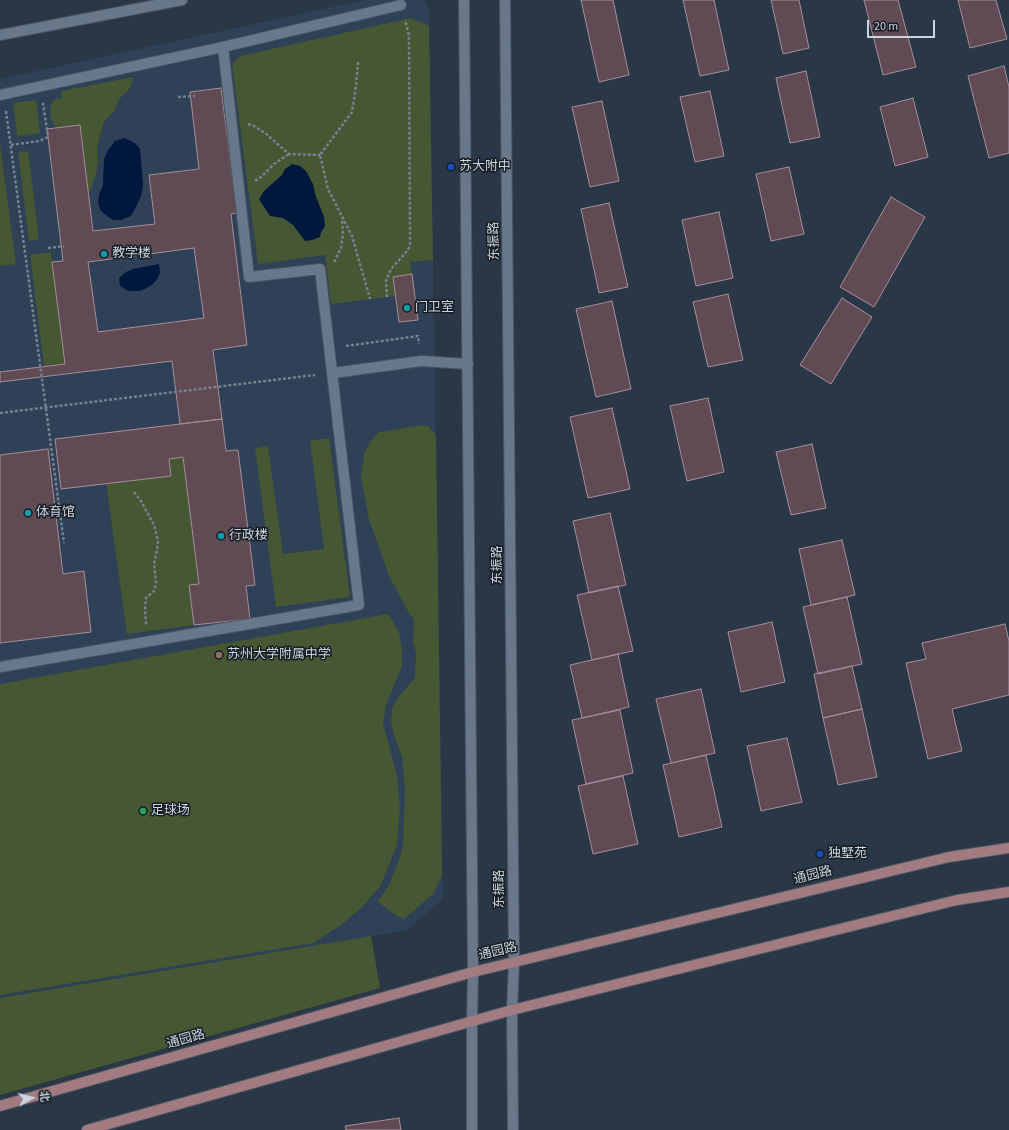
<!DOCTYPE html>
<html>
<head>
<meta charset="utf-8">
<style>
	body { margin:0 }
	#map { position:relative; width:1009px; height:1130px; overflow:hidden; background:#293746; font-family:"Source Sans 3","Noto Sans SC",sans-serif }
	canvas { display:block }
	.north { position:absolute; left:12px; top:1078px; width:40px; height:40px; -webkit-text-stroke:3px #171d25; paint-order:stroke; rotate:83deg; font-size:11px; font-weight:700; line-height:16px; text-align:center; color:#cbd4de }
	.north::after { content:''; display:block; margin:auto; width:14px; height:18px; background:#cbd4de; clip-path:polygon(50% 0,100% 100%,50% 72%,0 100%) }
	.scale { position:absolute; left:867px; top:20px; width:68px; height:18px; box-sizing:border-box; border:2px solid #cbd4de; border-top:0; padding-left:5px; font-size:12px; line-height:14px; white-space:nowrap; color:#cbd4de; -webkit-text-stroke:3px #171d25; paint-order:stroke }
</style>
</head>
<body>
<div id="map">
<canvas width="1009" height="1130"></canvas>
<div class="north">北</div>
<div class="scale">20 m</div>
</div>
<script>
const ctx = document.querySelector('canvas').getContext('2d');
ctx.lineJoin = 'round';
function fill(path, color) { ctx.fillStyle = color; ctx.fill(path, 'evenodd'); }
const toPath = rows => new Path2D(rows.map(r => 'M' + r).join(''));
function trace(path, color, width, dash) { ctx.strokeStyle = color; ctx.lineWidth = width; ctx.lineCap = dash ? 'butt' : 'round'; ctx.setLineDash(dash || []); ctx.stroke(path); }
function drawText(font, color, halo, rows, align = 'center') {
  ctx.font = font + ' "Source Sans 3","Noto Sans SC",sans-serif'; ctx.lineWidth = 3; ctx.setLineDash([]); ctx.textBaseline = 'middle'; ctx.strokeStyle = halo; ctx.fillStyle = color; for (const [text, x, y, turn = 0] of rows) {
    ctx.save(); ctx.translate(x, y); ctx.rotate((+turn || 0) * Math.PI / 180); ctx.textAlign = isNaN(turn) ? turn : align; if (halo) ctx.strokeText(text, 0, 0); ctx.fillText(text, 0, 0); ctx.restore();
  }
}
const built = toPath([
	[365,0,424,0,429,10,443,899,407,930,0,998,0,79]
]);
const green = toPath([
	[411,18,429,26,433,260,410,262,412,274,393,277,396,296,331,304,325,255,258,264,232,64,240,56],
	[133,77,130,88,119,99,115,110,104,122,99,139,97,150,98,162,95,178,88,195,80,125,56,128,51,119,50,107,55,99,62,98,61,91],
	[36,100,40,133,17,136,13,103],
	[0,144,16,264,0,266],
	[28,151,39,239,29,241,18,152],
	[51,252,65,364,44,366,30,255],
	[423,425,428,426,436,435,442,876,433,894,404,919,394,914,378,902,389,885,399,860,403,846,405,790,402,756,396,741,391,723,392,708,399,696,415,678,416,653,413,642,414,619,409,613,389,576,381,553,369,520,361,478,364,453,371,441,379,432],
	[329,438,350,597,276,607,255,448,268,446,283,554,324,549,310,441],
	[183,457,199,584,189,585,194,625,127,634,106,483,171,476,169,459],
	[388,614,399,632,402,650,402,666,386,705,383,723,397,776,400,808,397,845,380,887,359,910,341,925,313,943,0,995,0,684],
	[371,936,380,988,0,1095,0,998]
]);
const water = toPath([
	[124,138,131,141,136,144,140,149,142,172,143,185,141,196,136,207,131,216,121,220,113,220,107,216,101,211,98,203,99,195,103,185,104,159,108,150,115,141],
	[292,164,300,166,306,171,313,184,315,194,324,217,325,226,321,232,320,237,312,240,305,241,293,225,283,218,270,216,259,199,264,191,282,175,285,169],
	[159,264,160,272,158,278,153,284,145,289,139,291,128,291,120,286,119,278,126,272,133,269]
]);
const building = toPath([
	[581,0,613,0,629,75,599,82,581,0],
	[683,0,714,0,729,70,700,76,683,0],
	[771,0,799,0,809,48,783,54,771,0],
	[864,0,898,0,916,67,883,75,864,0],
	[958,0,996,0,1007,39,970,48,958,0],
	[1004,66,1009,87,1009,153,989,158,968,76,1004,66],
	[806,71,820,137,790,143,776,78,806,71],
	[221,88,237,213,231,214,247,345,213,350,222,419,180,424,172,361,0,382,0,372,65,364,52,262,63,261,47,129,80,125,93,231,155,224,149,175,199,169,190,92,221,88],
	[194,248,204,318,98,332,88,262,194,248],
	[710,91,724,156,695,162,680,97,710,91],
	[913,98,928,157,895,166,880,107,913,98],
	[602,101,619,181,590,187,572,107,602,101],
	[789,167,804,234,771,241,756,174,789,167],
	[891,197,925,217,874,307,840,287,891,197],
	[609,203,628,287,599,293,581,209,609,203],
	[719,212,733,278,696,286,682,220,719,212],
	[412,274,418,320,399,322,393,277,412,274],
	[728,294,743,360,708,367,693,302,728,294],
	[842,298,872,317,831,384,800,365,842,298],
	[612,301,631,389,596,397,576,309,612,301],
	[708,398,724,472,687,481,670,406,708,398],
	[612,408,630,489,588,498,570,417,612,408],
	[222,419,226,451,238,450,255,585,246,586,250,619,194,625,189,585,199,584,183,457,169,459,171,476,61,489,55,439,222,419],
	[812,444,826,508,791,515,776,452,812,444],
	[48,449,63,574,84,571,91,632,0,643,0,455,48,449],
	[610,513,626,585,589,593,573,521,610,513],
	[842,540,855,595,811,605,799,549,842,540],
	[618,586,633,651,592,660,577,595,618,586],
	[847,597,862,664,818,674,803,607,847,597],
	[772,622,785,682,741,692,728,632,772,622],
	[1005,624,1009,641,1009,695,952,709,962,751,928,759,906,663,926,659,922,643,1005,624],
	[618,654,629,707,582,718,570,665,618,654],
	[852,666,862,709,823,718,814,674,852,666],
	[701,689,715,753,671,763,656,699,701,689],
	[862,709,877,777,838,785,823,718,862,709],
	[620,710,633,773,586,784,572,720,620,710],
	[787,738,802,802,761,811,747,746,787,738],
	[706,755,722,827,679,837,663,765,706,755],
	[623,776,638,844,593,854,578,786,623,776],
	[399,1118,401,1130,346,1130,345,1126,399,1118]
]);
const path = toPath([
	[358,62,356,86,352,112,320,155,328,189,352,236,370,299],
	[178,97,195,96],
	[6,111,64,543],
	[248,124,254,126,265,133,289,154,320,155],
	[11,145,39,141,48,137,43,103],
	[255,181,261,177,274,164,289,154],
	[48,248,64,246],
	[334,262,341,248,343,234,342,219],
	[387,297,386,281,391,269,408,250,410,244,409,35,405,20],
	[346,346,418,336,419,344],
	[0,413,315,375],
	[134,492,141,501,154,525,158,541,157,550,154,564,156,583,154,591,146,598,145,608,146,626]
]);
const lane = toPath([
	[0,95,223,47,401,5],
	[333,373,421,361,468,364],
	[0,667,359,605,320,269,249,277,223,47]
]);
const secondary = toPath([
	[464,0,473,972,472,1021,472,1130],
	[505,0,514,962,512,1010,513,1130],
	[0,35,182,0]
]);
const primary = toPath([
	[0,1106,473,972,949,857,1009,848],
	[87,1130,512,1010,957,900,1009,892]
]);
const markers = [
	[451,167,4,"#1a4fb4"],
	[104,254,4,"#0f9aa8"],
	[407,308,4,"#0f9aa8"],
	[28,513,4,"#0f9aa8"],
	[221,536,4,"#0f9aa8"],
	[219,655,4,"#8d6e63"],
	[143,811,4,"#2e9e5b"],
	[820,854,4,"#1a4fb4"]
];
const poiNames = [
	["苏大附中",459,167],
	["教学楼",112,254],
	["门卫室",415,308],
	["体育馆",36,513],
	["行政楼",229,536],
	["苏州大学附属中学",227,655],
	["足球场",151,811],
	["独墅苑",828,854]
];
const streetNames = [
	["东振路",495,241,-91],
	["东振路",498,565,-90],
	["通园路",813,876,-14],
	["东振路",500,889,-90],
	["通园路",498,952,-13],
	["通园路",186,1040,-16]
];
fill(built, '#2e4156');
fill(green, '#465733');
fill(water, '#00173e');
fill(building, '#604a54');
trace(building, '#a78e9a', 1);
trace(lane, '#495561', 12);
trace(secondary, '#495561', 12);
trace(primary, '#495561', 12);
trace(path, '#75818d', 2.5, [3, 2]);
trace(lane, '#68778a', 10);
trace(secondary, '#68778a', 10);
trace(primary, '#a17b7f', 10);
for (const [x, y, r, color] of markers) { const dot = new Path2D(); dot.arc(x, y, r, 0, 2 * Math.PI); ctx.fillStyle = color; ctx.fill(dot); trace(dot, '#171d25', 1.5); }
drawText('13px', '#cbd4de', '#171d25', poiNames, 'left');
drawText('13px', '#cbd4de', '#171d25', streetNames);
</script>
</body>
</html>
